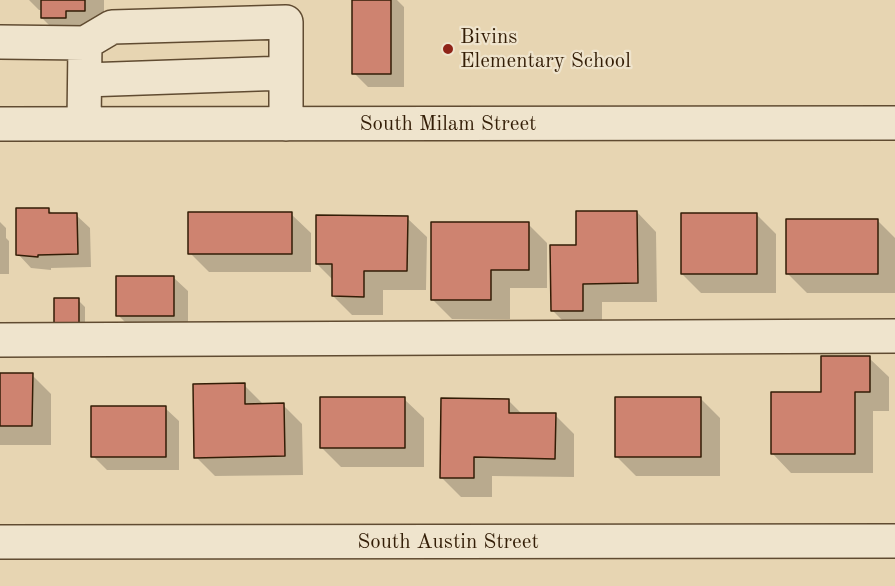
<!DOCTYPE html>
<html>
<head>
<meta charset="utf-8">
<style>
	body { margin:0 }
	canvas { display:block; background:#e7d5b2 }
</style>
</head>
<body>
<canvas width="895" height="586"></canvas>
<script>
const ctx = document.querySelector('canvas').getContext('2d');
ctx.lineJoin = 'round';
function fill(path, color) { ctx.fillStyle = color; ctx.fill(path, 'evenodd'); }
const toPath = rows => new Path2D(rows.map(r => 'M' + r).join(''));
function trace(path, color, width, dash) { ctx.strokeStyle = color; ctx.lineWidth = width; ctx.lineCap = dash ? 'butt' : 'round'; ctx.setLineDash(dash || []); ctx.stroke(path); }
function drawText(font, color, halo, rows, align = 'center') {
  ctx.font = font + ' "Old Standard TT",serif'; ctx.lineWidth = 4.5; ctx.setLineDash([]); ctx.textBaseline = 'middle'; ctx.strokeStyle = halo; ctx.fillStyle = color; for (const [text, x, y, turn = 0] of rows) {
    ctx.save(); ctx.translate(x, y); ctx.rotate((+turn || 0) * Math.PI / 180); ctx.textAlign = isNaN(turn) ? turn : align; if (halo) ctx.strokeText(text, 0, 0); ctx.fillText(text, 0, 0); ctx.restore();
  }
}
const shadow = toPath([
	[29,0,104,0,104,30,61,37,42,18,42,10,39,10],
	[354,0,397,0,404,7,404,87,368,87,354,73],
	[48,209,54,215,76,215,90,228,91,267,51,268,51,270,31,268,18,254],
	[637,212,656,232,657,302,602,302,602,330,572,330,552,310,578,246],
	[291,214,311,233,311,272,209,272,190,253],
	[757,215,776,234,776,293,701,293,682,274],
	[407,218,427,237,426,290,383,290,383,315,352,315,333,296,333,280,317,264],
	[877,220,895,238,895,293,807,293,788,274],
	[0,222,6,228,6,238,9,241,9,274,0,274],
	[528,224,547,243,547,288,510,288,510,319,452,319,432,299],
	[174,278,188,291,188,329,132,329,118,315],
	[78,300,85,307,85,329,62,329,55,322],
	[869,358,889,377,889,411,873,411,873,473,791,473,772,453,822,393],
	[0,375,32,375,51,394,51,445,0,445],
	[244,385,264,405,283,405,302,424,303,475,215,476,196,457],
	[404,399,424,418,424,467,341,467,321,447],
	[701,399,720,418,720,476,636,476,616,456],
	[508,400,522,414,555,415,574,434,574,477,492,476,492,497,461,497,441,477],
	[165,408,179,421,179,470,107,470,93,456]
]);
const building = toPath([
	[41,0,85,0,85,11,66,11,66,18,41,18,41,0],
	[352,0,391,0,391,74,352,74,352,0],
	[16,208,49,208,49,213,77,213,78,254,38,255,38,257,16,255,16,208],
	[576,211,637,211,638,283,583,284,583,311,551,311,550,245,576,245,576,211],
	[188,212,292,212,292,254,188,254,188,212],
	[681,213,757,213,757,274,681,274,681,213],
	[316,215,408,216,407,271,364,271,364,297,332,296,332,264,316,264,316,215],
	[786,219,878,219,878,274,786,274,786,219],
	[431,222,529,222,529,270,491,270,491,300,431,300,431,222],
	[116,276,174,276,174,316,116,316,116,276],
	[54,298,79,298,79,323,54,323,54,298],
	[821,356,870,356,870,392,855,392,855,454,771,454,771,392,821,392,821,356],
	[0,373,33,373,32,426,0,426,0,373],
	[245,383,245,404,284,403,285,456,194,458,193,384,245,383],
	[320,397,405,397,405,448,320,448,320,397],
	[615,397,701,397,701,457,615,457,615,397],
	[441,398,509,399,509,413,556,413,555,459,474,457,474,478,440,478,441,398],
	[91,406,166,406,166,457,91,457,91,406]
]);
const minor = toPath([
	[0,42,85,43],
	[85,80,286,73],
	[0,124,895,123],
	[84,124,85,43,112,27,286,22,286,124],
	[0,340,895,336],
	[0,542,895,541]
]);
const markers = [
	[448,49,6,"#8f2418"]
];
const poiNames = [
	["Bivins",460,37],
	["Elementary School",460,61]
];
const streetNames = [
	["South Milam Street",448,124],
	["South Austin Street",448,542]
];
fill(shadow, '#0003');
fill(building, '#ce8370');
trace(building, '#331d06', 1.5);
trace(minor, '#604b31', 36);
trace(minor, '#efe4cd', 33);
for (const [x, y, r, color] of markers) { const dot = new Path2D(); dot.arc(x, y, r, 0, 2 * Math.PI); ctx.fillStyle = color; ctx.fill(dot); trace(dot, '#efe4cd', 2); }
drawText('21px', '#331d06', '#efe4cd', poiNames, 'left');
drawText('21px', '#331d06', '#efe4cd', streetNames);
</script>
</body>
</html>
